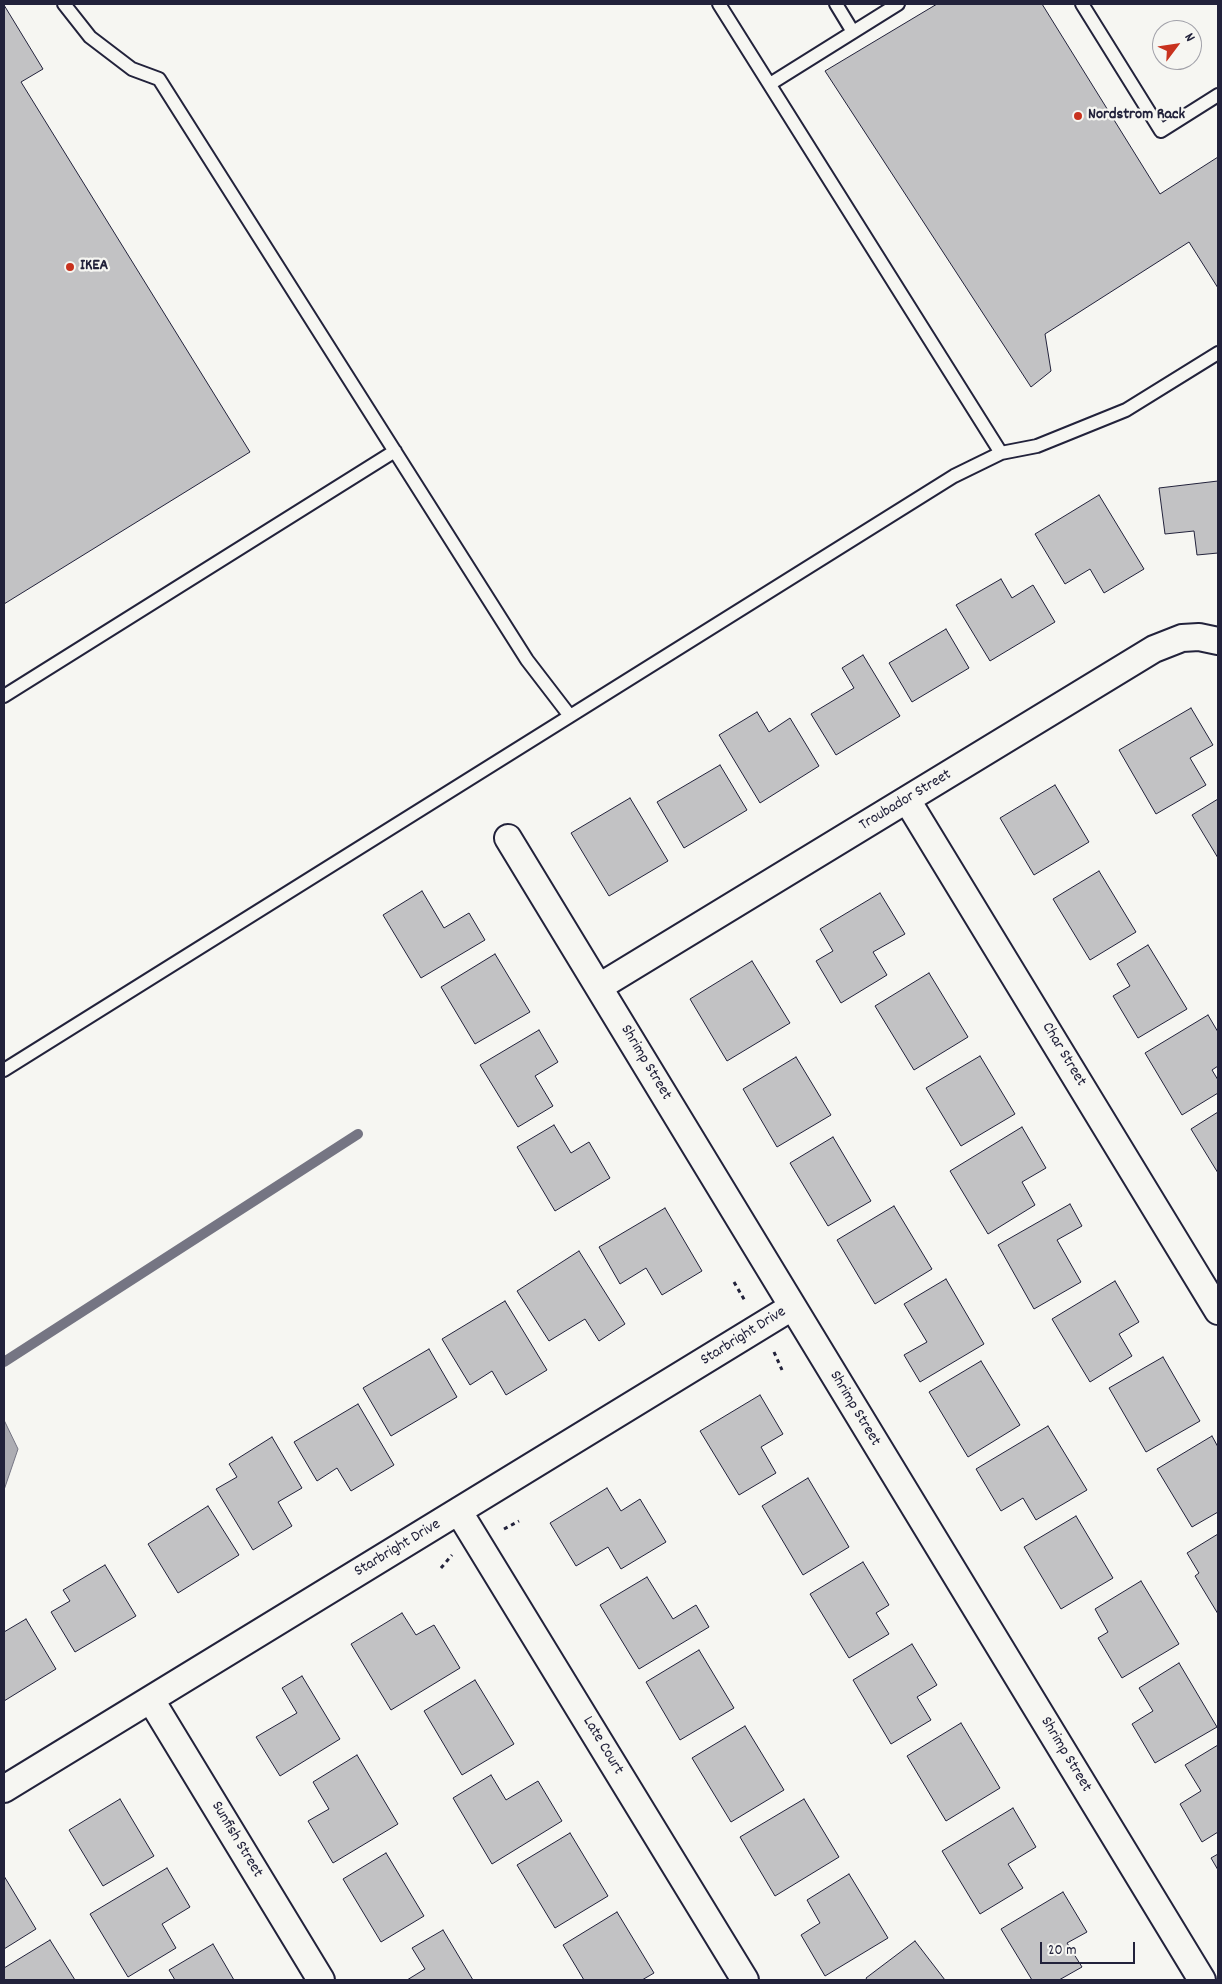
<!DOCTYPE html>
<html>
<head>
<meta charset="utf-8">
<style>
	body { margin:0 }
	#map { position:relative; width:1222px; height:1984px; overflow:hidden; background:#f6f6f2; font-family:Dekko,sans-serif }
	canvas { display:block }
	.frame { position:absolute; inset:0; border:5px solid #22223b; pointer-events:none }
	.north { position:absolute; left:1152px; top:20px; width:50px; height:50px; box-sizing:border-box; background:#f6f6f2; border:1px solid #a1a1a9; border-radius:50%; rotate:59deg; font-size:14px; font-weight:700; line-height:20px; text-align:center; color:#22223b }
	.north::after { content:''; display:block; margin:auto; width:18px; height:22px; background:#c8321e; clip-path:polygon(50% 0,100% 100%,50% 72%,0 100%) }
	.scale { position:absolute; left:1040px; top:1942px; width:95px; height:22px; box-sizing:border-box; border:2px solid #22223b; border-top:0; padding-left:6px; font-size:15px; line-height:18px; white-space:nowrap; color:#22223b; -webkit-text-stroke:4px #f6f6f2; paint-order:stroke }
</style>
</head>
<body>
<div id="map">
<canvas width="1222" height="1984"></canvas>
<div class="frame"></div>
<div class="north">N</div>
<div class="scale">20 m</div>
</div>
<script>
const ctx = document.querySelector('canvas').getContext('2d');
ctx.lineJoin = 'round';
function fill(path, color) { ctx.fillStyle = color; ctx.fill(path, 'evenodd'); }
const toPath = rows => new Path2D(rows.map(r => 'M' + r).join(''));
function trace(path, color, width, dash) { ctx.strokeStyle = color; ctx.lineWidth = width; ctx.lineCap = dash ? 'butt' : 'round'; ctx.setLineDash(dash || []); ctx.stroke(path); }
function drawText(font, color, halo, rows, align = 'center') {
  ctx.font = font + ' Dekko,sans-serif'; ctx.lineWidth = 4.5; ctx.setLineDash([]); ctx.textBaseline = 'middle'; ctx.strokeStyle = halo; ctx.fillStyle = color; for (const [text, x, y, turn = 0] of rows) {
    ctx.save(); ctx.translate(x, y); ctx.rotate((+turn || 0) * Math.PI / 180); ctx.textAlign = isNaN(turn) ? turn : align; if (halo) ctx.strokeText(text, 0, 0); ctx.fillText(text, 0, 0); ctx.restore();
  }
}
const water = toPath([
	[4,1420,18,1449,4,1490,4,1420]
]);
const stream = toPath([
	[4,1362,358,1134]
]);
const building = toPath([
	[937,4,1042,4,1160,194,1218,157,1218,288,1189,242,1045,334,1051,371,1031,387,825,71,937,4],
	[4,5,43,69,21,82,250,452,4,604,4,5],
	[1218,481,1218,553,1197,555,1194,531,1165,534,1159,488,1218,481],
	[1099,495,1144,569,1104,593,1090,569,1065,584,1035,534,1099,495],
	[1001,579,1012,598,1033,585,1055,622,990,661,956,605,1001,579],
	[946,629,969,668,912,702,889,663,946,629],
	[863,655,900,716,836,755,811,714,854,688,842,668,863,655],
	[1191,708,1213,745,1190,758,1206,785,1156,814,1119,750,1191,708],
	[757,712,769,732,790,718,819,766,760,803,719,735,757,712],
	[720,765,747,810,684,848,657,802,720,765],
	[1055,785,1089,842,1034,875,1000,818,1055,785],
	[630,798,668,861,609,896,571,833,630,798],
	[1218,799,1218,858,1192,815,1218,799],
	[1099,871,1136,932,1090,960,1053,899,1099,871],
	[422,891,444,928,469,913,485,940,421,978,383,915,422,891],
	[880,893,905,934,873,952,887,975,841,1003,816,961,833,951,820,929,880,893],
	[1148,945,1187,1009,1138,1038,1113,996,1130,986,1117,964,1148,945],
	[495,954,530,1012,475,1044,441,987,495,954],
	[752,961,790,1023,727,1061,690,999,752,961],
	[929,973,968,1037,914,1070,875,1006,929,973],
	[1208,1015,1218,1032,1218,1066,1212,1070,1218,1080,1218,1093,1182,1115,1145,1053,1208,1015],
	[539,1030,558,1062,535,1076,553,1106,518,1127,480,1065,539,1030],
	[980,1056,1015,1114,961,1146,926,1088,980,1056],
	[796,1057,831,1115,777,1147,743,1089,796,1057],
	[1218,1112,1218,1173,1191,1129,1218,1112],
	[554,1125,571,1153,589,1142,610,1178,555,1211,517,1147,554,1125],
	[1022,1127,1046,1168,1022,1182,1035,1205,988,1234,950,1171,1022,1127],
	[833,1137,871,1201,828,1226,790,1163,833,1137],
	[1070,1204,1082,1226,1057,1240,1081,1282,1034,1309,998,1245,1070,1204],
	[894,1206,932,1269,875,1304,837,1240,894,1206],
	[665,1208,702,1271,662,1295,646,1268,620,1284,599,1247,665,1208],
	[579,1251,625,1324,599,1341,585,1319,549,1341,517,1291,579,1251],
	[946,1279,984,1344,920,1382,904,1355,927,1342,904,1304,946,1279],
	[1115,1281,1139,1322,1119,1334,1132,1356,1090,1382,1052,1319,1115,1281],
	[505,1301,547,1370,506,1395,492,1371,470,1385,442,1339,505,1301],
	[429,1349,457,1397,391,1436,363,1388,429,1349],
	[1163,1357,1200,1421,1146,1452,1109,1388,1163,1357],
	[981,1361,1020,1425,968,1457,929,1392,981,1361],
	[760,1395,783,1434,761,1447,776,1473,739,1495,700,1431,760,1395],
	[358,1404,394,1465,351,1491,337,1468,317,1481,294,1442,358,1404],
	[1048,1426,1087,1490,1036,1520,1023,1498,1001,1511,976,1469,1048,1426],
	[1212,1436,1218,1447,1218,1512,1192,1527,1157,1469,1212,1436],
	[272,1437,302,1488,278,1502,292,1526,253,1550,216,1489,237,1477,229,1464,272,1437],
	[808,1478,849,1547,803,1575,762,1506,808,1478],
	[607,1488,621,1511,640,1499,666,1542,621,1569,608,1547,576,1566,550,1523,607,1488],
	[208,1506,239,1555,178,1593,148,1544,208,1506],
	[1076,1516,1113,1578,1061,1609,1024,1547,1076,1516],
	[1218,1534,1218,1614,1195,1576,1199,1573,1187,1553,1218,1534],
	[863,1562,889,1605,876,1613,889,1634,849,1658,810,1594,863,1562],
	[105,1565,136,1616,75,1652,51,1612,70,1601,63,1590,105,1565],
	[647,1577,673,1619,696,1605,709,1627,639,1669,600,1605,647,1577],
	[1141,1581,1179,1644,1122,1678,1098,1638,1108,1632,1095,1609,1141,1581],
	[402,1613,416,1635,434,1625,460,1668,391,1710,351,1644,402,1613],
	[26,1619,56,1669,4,1701,4,1632,26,1619],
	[912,1644,937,1685,917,1697,931,1720,891,1744,853,1680,912,1644],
	[699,1650,734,1708,680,1740,646,1682,699,1650],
	[1179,1663,1217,1727,1155,1763,1132,1724,1153,1711,1139,1688,1179,1663],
	[302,1676,340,1739,280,1776,256,1737,297,1713,282,1688,302,1676],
	[475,1680,514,1744,462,1775,424,1711,475,1680],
	[961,1723,1000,1788,946,1821,907,1756,961,1723],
	[745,1726,784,1790,731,1822,692,1758,745,1726],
	[1218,1745,1218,1832,1202,1842,1180,1804,1201,1791,1185,1765,1218,1745],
	[357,1755,398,1824,333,1863,308,1821,329,1809,313,1782,357,1755],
	[491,1775,506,1800,538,1781,562,1821,492,1864,453,1798,491,1775],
	[120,1799,154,1856,103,1886,69,1830,120,1799],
	[804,1799,839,1857,775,1896,740,1837,804,1799],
	[1013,1808,1036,1847,1008,1864,1023,1888,980,1914,942,1851,1013,1808],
	[570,1833,608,1896,555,1928,517,1865,570,1833],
	[386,1853,424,1916,381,1942,343,1879,386,1853],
	[1218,1854,1218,1870,1211,1858,1218,1854],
	[167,1868,190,1907,162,1924,176,1948,128,1977,90,1914,167,1868],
	[849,1874,888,1938,825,1976,801,1935,820,1923,807,1900,849,1874],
	[4,1876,36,1929,4,1949,4,1876],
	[1063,1892,1087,1932,1067,1943,1082,1967,1059,1980,1032,1980,1001,1929,1063,1892],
	[617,1912,654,1973,642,1980,584,1980,563,1945,617,1912],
	[443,1930,473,1980,407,1980,425,1969,412,1948,443,1930],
	[50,1940,75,1980,4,1980,4,1968,50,1940],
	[915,1941,945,1980,867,1980,866,1978,915,1941],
	[213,1944,234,1980,175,1980,169,1970,213,1944]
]);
const path = toPath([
	[734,1282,745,1301],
	[774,1352,782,1370],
	[504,1529,519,1521],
	[441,1568,452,1555]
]);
const service = toPath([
	[64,4,90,37,132,69,159,79,527,660,570,716],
	[719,4,1001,453],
	[836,4,853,32],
	[1082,4,1161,131,1218,95],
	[770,84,898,4],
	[4,696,395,451],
	[4,1070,954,476,1001,453,1037,446,1126,410,1218,353]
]);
const minor = toPath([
	[907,800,1218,1311],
	[508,838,1202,1980],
	[599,987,1154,649,1182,638,1199,637,1218,641],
	[459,1512,745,1980],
	[151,1700,321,1980],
	[4,1789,792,1307]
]);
const markers = [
	[1078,116,5,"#c8321e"],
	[70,267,5,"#c8321e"]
];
const poiNames = [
	["Nordstrom Rack",1088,116],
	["IKEA",80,267]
];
const streetNames = [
	["Troubador Street",906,801,-31],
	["Char Street",1063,1055,59],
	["Shrimp Street",645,1063,59],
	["Starbright Drive",744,1337,-32],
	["Shrimp Street",854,1409,59],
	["Starbright Drive",398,1549,-31],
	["Late Court",602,1746,59],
	["Shrimp Street",1065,1755,59],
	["Sunfish Street",236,1840,59]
];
fill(water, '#adadb3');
trace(water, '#757583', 1);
trace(stream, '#757583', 10);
fill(building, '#c2c2c4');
trace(building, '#22223b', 1);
trace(service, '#22223b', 16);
trace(minor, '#22223b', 30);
trace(path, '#22223b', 3, [4, 4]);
trace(service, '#f6f6f2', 12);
trace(minor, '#f6f6f2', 26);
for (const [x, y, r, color] of markers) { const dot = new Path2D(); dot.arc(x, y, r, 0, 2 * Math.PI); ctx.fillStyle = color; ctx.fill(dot); trace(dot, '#f6f6f2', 2); }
drawText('bold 16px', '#22223b', '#f6f6f2', poiNames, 'left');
drawText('16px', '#22223b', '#f6f6f2', streetNames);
</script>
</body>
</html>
